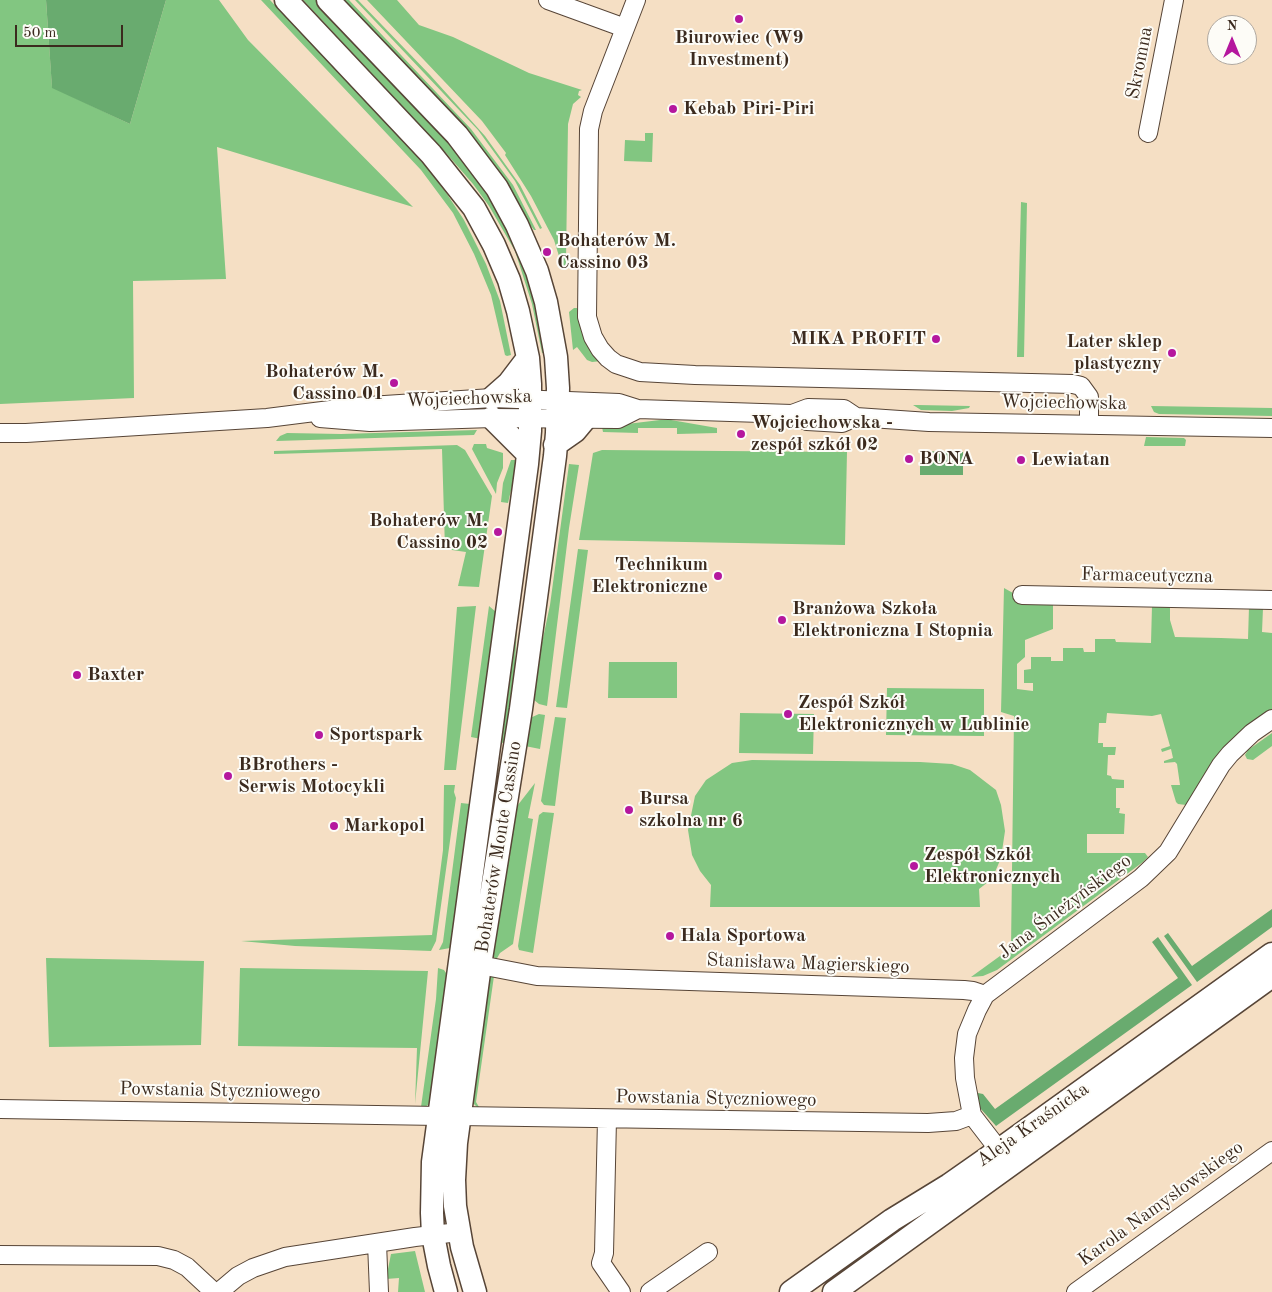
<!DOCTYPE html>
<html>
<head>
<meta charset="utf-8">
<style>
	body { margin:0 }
	#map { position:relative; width:1272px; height:1292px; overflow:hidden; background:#f5dfc4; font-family:"Old Standard TT",serif }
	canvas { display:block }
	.north { position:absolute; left:1207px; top:15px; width:50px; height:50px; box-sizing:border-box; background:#fdfcf7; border:1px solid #afa8a0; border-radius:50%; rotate:0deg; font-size:14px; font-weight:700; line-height:20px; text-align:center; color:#3b2a1e }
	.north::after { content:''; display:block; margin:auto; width:18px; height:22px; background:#b5179e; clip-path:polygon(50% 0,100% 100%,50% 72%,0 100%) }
	.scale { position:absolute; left:15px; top:25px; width:108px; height:22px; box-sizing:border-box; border:2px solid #3b2a1e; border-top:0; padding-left:6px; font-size:15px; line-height:18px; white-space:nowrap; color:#3b2a1e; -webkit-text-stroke:4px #fdfcf7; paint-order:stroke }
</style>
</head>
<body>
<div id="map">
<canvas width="1272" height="1292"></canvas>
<div class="north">N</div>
<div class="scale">50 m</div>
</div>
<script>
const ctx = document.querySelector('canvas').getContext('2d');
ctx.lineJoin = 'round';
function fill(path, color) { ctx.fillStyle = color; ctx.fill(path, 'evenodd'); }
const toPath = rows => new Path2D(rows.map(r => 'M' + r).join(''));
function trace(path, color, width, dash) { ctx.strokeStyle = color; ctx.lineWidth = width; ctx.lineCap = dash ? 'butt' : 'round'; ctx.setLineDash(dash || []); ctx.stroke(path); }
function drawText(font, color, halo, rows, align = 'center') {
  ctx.font = font + ' "Old Standard TT",serif'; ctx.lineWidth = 4; ctx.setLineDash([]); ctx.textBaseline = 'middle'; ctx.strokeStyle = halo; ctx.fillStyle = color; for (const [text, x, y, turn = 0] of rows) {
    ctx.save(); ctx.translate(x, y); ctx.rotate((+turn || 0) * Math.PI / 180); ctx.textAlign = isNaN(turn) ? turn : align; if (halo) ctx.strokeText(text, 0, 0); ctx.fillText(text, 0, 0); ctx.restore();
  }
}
const green = toPath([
	[0,0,46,0,52,87,130,124,166,0,219,0,248,40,413,207,217,147,226,279,133,281,134,398,0,404],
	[261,0,270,0,396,133,426,166,447,194,464,220,486,264,500,301,511,355,507,356,505,355,491,295,474,254,453,213,421,170],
	[303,0,317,0,439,128,496,203,530,277,548,352,542,353,532,304,515,251,489,206,473,184,446,153],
	[339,0,349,0,471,129,513,185,536,230,534,230,518,209],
	[355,0,358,0,430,75,485,136,520,185,542,228,540,229,515,181,478,130],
	[367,0,397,0,419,25,453,37,529,73,582,90,579,91,578,95,581,97,573,104,568,124,566,260,566,266,563,269,554,240,531,196,505,155,506,153,482,121],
	[645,133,653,133,652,162,624,161,625,140,645,141],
	[1021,202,1027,203,1024,357,1017,357],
	[574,308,577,308,579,311,580,326,588,345,602,361,592,362,587,360,577,347,573,350,569,312],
	[913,405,918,405,970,406,969,408,952,411,921,410],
	[1151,406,1272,408,1272,416,1159,414,1154,412],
	[660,420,671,420,717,428,717,433,677,434,677,428,638,428,638,433,603,432,602,427],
	[477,430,474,435,276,441,280,436,287,433,341,434],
	[1146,437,1184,438,1186,440,1185,446,1144,446],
	[474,444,486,444,487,448,503,453,503,468,497,483,496,494,472,449],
	[457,445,465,450,492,496,479,587,458,586,466,552,445,549,442,449,274,454,274,451],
	[602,450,847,452,845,545,579,540,593,453],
	[511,460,516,460,517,465,508,503,501,502,503,483],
	[569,464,579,465,569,528,547,706,539,704,534,700,531,695,550,605],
	[578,549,588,550,567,708,556,707],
	[1004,588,1022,598,1053,599,1053,629,1025,640,1025,657,1017,664,1017,689,1033,691,1033,683,1024,683,1024,670,1031,669,1031,657,1051,657,1051,661,1063,661,1063,648,1083,648,1084,652,1095,652,1095,639,1115,639,1116,642,1151,643,1152,606,1170,607,1170,620,1175,637,1221,638,1248,639,1249,607,1263,608,1262,632,1272,633,1272,709,1241,731,1221,750,1186,805,1178,804,1176,802,1171,785,1180,785,1177,764,1175,762,1164,763,1164,761,1173,758,1171,749,1162,752,1161,749,1170,746,1161,714,1152,716,1107,713,1106,723,1099,723,1098,743,1103,743,1103,747,1116,747,1115,755,1108,755,1107,775,1111,776,1112,779,1124,780,1124,788,1116,788,1116,808,1120,808,1119,813,1125,814,1124,834,1087,834,1087,853,1145,853,1148,857,1143,862,997,970,983,976,971,977,1011,948,1014,716,1001,712],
	[476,606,456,770,444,770,457,607],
	[489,606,496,612,496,617,481,739,471,737],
	[513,626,517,627,513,701,507,744,499,742],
	[609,662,677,662,677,698,608,698],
	[887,688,984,689,984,736,886,735],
	[740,713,814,714,813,754,739,753],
	[539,714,545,715,540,749,525,746,530,718],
	[555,717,566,718,555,806,544,805,541,801],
	[1272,733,1272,746,1253,760,1247,759,1245,755,1248,750],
	[752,760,920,762,952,764,970,770,996,790,1001,805,1005,831,1001,858,992,879,979,889,980,907,710,907,711,885,700,871,692,855,688,830,695,796,706,780,732,763],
	[535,783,528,818,533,819,513,944,500,953,496,960,492,954,514,810],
	[444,785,455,785,454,792,456,798,436,941,431,951,295,946,241,941,432,935,443,850],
	[461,803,470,804,471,808,454,939,450,948,439,950,443,942],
	[543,812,554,813,533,953,519,950,518,946,539,815],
	[46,958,204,961,201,1045,49,1047],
	[240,968,428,971,415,1104,417,1048,238,1046],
	[438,968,444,970,448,976,431,1103,425,1107,421,1107,436,999],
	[492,976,494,976,476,1102,479,1107,477,1107,472,1102,488,979],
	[415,1251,425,1292,398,1292,399,1278,386,1279,391,1254]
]);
const forest = toPath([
	[46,0,166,0,130,124,52,88],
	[920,451,963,452,963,475,920,475],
	[1272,909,1272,927,1197,982,1164,936,1168,933,1192,966],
	[1158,937,1192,985,996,1126,980,1108,977,1098,978,1093,983,1094,995,1109,1178,978,1152,942]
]);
const minor = toPath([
	[548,0,625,28],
	[636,0,593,111,589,129,587,317,593,337,600,349,608,358,616,364,640,372,695,375,1073,384,1081,386,1089,397,1089,425],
	[1148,133,1174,0],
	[792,414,807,421,842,423,856,417],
	[320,418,370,422,492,418,618,419,638,409],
	[0,433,26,433,267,418,354,407,492,398,619,403,638,409,792,414,808,408,844,409,856,417,929,422,1272,428],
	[1022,595,1272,600],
	[480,965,537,976,964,990,973,991,985,995],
	[0,1109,439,1116],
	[459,1116,928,1123,956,1121,972,1115],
	[607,1119,604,1253,601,1263,621,1292],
	[999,1150,972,1115,965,1078,964,1058,967,1034,977,1010,985,995,1141,878,1168,852,1221,765,1230,754,1252,733,1272,719],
	[377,1243,379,1292],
	[0,1255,158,1256,174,1260,187,1267,214,1292],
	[219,1292,238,1276,253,1268,285,1257,415,1237,459,1232],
	[650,1292,708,1252],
	[1076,1292,1272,1151]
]);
const major = toPath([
	[286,0,431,154,474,208,494,245,509,280,518,311,528,358,530,384,530,431,527,464,433,1162,432,1213,433,1235,439,1266,446,1292],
	[328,0,457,135,497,188,517,225,537,271,546,302,556,357,558,388,557,433,555,456,521,709,480,965,456,1143,454,1180,455,1206,462,1247,475,1292],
	[492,398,509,383,528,358],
	[492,418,527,453],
	[555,445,575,431,585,419],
	[791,1292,892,1220,949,1185,999,1150,1272,954],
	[834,1292,1272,976]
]);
const markers = [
	[739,19,5,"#b5179e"],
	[673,109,5,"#b5179e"],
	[547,252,5,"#b5179e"],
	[936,339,5,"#b5179e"],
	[1172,353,5,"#b5179e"],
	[394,383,5,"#b5179e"],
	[741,434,5,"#b5179e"],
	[909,459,5,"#b5179e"],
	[1021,460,5,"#b5179e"],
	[498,532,5,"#b5179e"],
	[718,576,5,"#b5179e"],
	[782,620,5,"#b5179e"],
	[77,675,5,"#b5179e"],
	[788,714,5,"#b5179e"],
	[319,735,5,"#b5179e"],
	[228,776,5,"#b5179e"],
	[629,810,5,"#b5179e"],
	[334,826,5,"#b5179e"],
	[914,866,5,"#b5179e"],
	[670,936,5,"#b5179e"]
];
const poiNames = [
	["Biurowiec (W9",739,38,"center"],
	["Investment)",739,60,"center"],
	["Kebab Piri-Piri",683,109],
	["Bohaterów M.",557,241],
	["Cassino 03",557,263],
	["MIKA PROFIT",926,339,"right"],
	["Later sklep",1162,342,"right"],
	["plastyczny",1162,364,"right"],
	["Bohaterów M.",384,372,"right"],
	["Cassino 01",384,394,"right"],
	["Wojciechowska -",751,423],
	["zespół szkół 02",751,445],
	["BONA",919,459],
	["Lewiatan",1031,460],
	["Bohaterów M.",488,521,"right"],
	["Cassino 02",488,543,"right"],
	["Technikum",708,565,"right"],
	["Elektroniczne",708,587,"right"],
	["Branżowa Szkoła",792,609],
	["Elektroniczna I Stopnia",792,631],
	["Baxter",87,675],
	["Zespół Szkół",798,703],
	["Elektronicznych w Lublinie",798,725],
	["Sportspark",329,735],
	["BBrothers -",238,765],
	["Serwis Motocykli",238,787],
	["Bursa",639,799],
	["szkolna nr 6",639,821],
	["Markopol",344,826],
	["Zespół Szkół",924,855],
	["Elektronicznych",924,877],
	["Hala Sportowa",680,936]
];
const streetNames = [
	["Skromna",1140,63,-79],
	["Wojciechowska",469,399,-2],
	["Wojciechowska",1064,403,1],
	["Farmaceutyczna",1147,576,1],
	["Bohaterów Monte Cassino",499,847,-81],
	["Jana Śnieżyńskiego",1065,907,-37],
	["Stanisława Magierskiego",808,964,2],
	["Powstania Styczniowego",220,1091,1],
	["Powstania Styczniowego",716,1099,1],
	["Aleja Kraśnicka",1033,1125,-35],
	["Karola Namysłowskiego",1161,1204,-36]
];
fill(green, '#82c681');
fill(forest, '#69ab6f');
trace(minor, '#574537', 20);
trace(major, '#574537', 25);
trace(minor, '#fff', 18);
trace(major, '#fff', 22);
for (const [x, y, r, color] of markers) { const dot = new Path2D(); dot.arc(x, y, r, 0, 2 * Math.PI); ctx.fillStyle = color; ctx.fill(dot); trace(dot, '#fdfcf7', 2); }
drawText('bold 19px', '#3b2a1e', '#fdfcf7', poiNames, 'left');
drawText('19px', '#3b2a1e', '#fdfcf7', streetNames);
</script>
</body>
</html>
